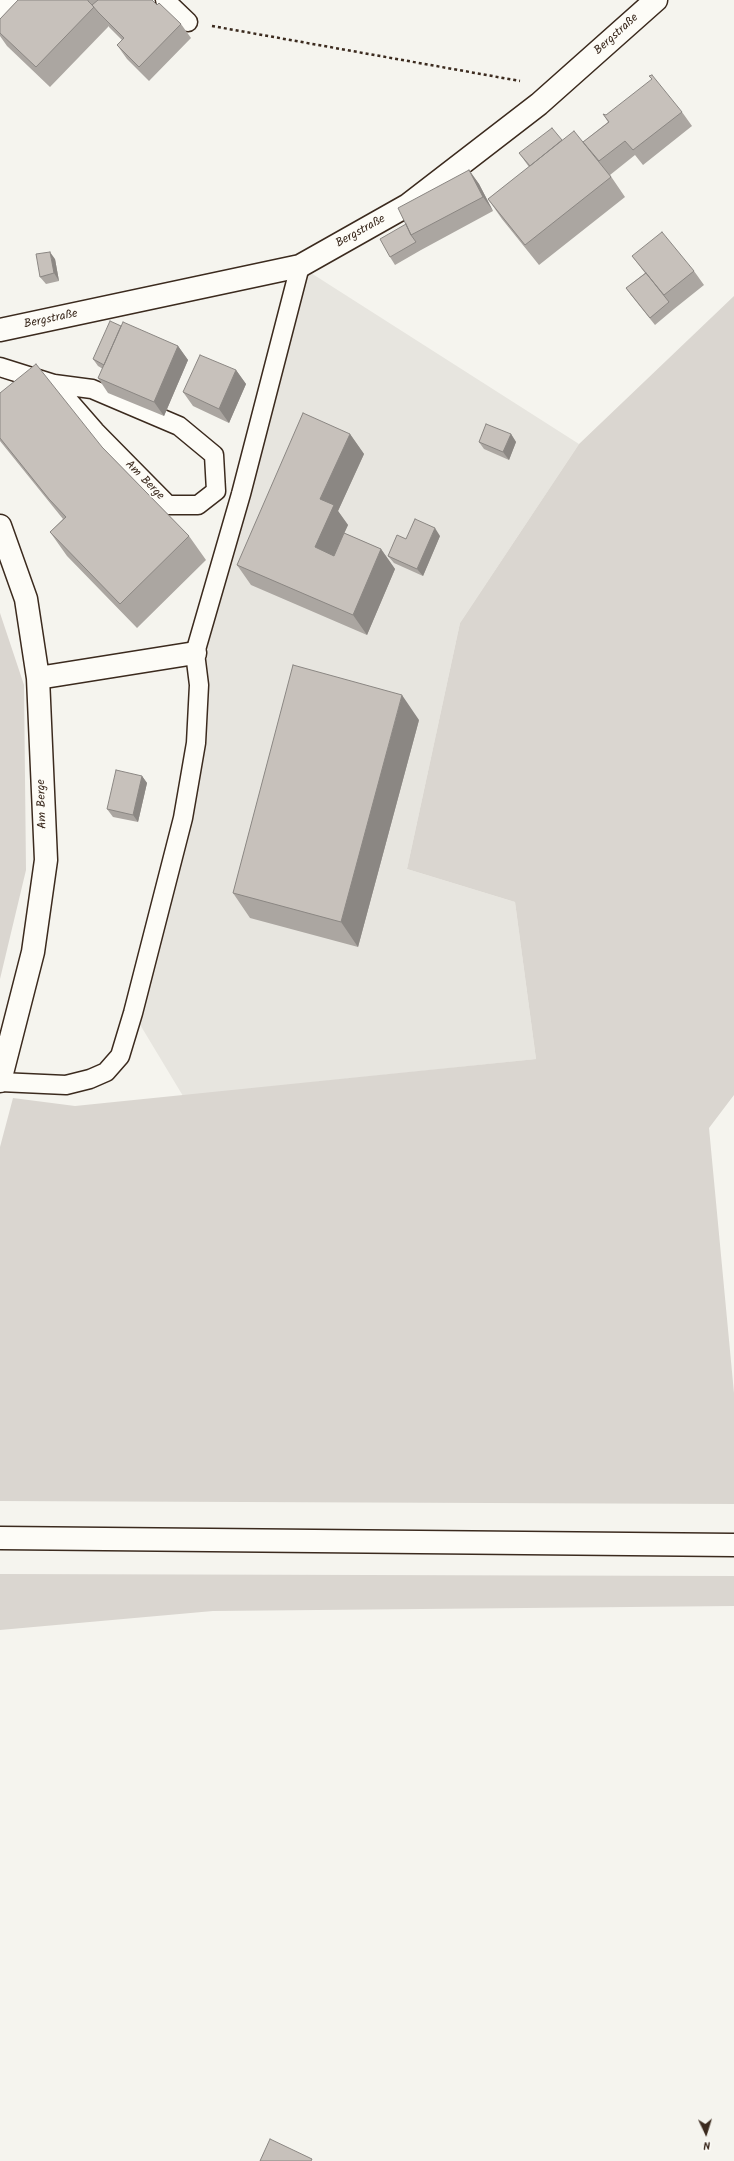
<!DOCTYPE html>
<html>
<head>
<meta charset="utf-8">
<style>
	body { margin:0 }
	#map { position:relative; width:734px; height:2161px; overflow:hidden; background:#f5f4ee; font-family:Kalam,sans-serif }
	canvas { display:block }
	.north { position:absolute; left:686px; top:2113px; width:40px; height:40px; -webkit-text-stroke:3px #fdfcf7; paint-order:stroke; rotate:176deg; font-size:11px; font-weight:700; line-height:16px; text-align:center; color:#3b2a1e }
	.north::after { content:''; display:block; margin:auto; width:14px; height:18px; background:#3b2a1e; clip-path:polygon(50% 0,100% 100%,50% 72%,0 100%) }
</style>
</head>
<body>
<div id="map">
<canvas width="734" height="2161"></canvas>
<div class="north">N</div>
</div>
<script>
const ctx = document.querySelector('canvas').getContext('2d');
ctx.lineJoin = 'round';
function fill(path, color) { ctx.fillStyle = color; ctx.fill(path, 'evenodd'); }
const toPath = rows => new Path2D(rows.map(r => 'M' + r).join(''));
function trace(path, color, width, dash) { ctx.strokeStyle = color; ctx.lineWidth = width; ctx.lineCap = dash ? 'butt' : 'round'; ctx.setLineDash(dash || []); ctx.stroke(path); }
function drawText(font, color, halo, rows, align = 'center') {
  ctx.font = font + ' Kalam,sans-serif'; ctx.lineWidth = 3; ctx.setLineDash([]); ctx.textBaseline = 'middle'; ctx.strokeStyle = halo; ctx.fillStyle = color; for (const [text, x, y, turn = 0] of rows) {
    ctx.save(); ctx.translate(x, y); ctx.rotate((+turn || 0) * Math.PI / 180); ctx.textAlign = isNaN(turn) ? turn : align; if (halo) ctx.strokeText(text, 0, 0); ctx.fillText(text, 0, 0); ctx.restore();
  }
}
const built = toPath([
	[300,266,579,444,460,623,407,869,515,902,536,1059,183,1096,133,1013,183,818,195,653]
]);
const green = toPath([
	[734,296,734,1095,709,1128,734,1393,734,1504,0,1501,0,1147,13,1098,75,1106,536,1059,515,902,407,869,460,623,579,444],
	[0,613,24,685,26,870,0,979],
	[0,1574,734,1576,734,1606,213,1611,0,1630]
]);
const path = toPath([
	[212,26,520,81]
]);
const service = toPath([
	[165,0,188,22],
	[0,10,10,0],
	[0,367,54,384,92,389,179,426,214,455,216,491,198,505,168,505,95,431,54,384],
	[0,1082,66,1085,90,1079,106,1072,120,1056,133,1013,183,818,196,743,199,685,195,653,241,494,300,266]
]);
const minor = toPath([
	[0,330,300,266,408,205,539,104,656,0],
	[0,526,26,599,38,678,46,860,33,952,0,1081],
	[38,678,195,653]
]);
const trunk = toPath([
	[0,1538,734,1545]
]);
const wall = toPath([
	[18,0,152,0,157,5,181,24,191,38,149,81,127,59,117,45,122,40,108,26,108,27,50,87,7,46,0,36,0,19],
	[682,112,692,126,643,165,635,155,610,175,625,197,539,265,502,219,488,199,529,167,519,153,562,140,583,142,608,122,603,114,606,115],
	[469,170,479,184,493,211,421,250,395,265,390,257,406,225],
	[632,256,694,271,704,285,674,309,655,325,631,295,626,288,645,273],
	[55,259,59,281,46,284,40,277],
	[121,326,178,346,188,360,164,416,108,393,98,378,103,369,98,366,93,359],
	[236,370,246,384,229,423,193,406,183,392],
	[0,393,102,447,189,536,206,560,137,628,67,556,50,532,63,519,0,441],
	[350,434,364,454,338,511,348,525,344,533,381,549,395,569,367,635,251,585,237,565],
	[511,434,516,442,509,460,484,449,479,442],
	[440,536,423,576,394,563,388,556,406,539],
	[419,720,358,947,250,918,233,893],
	[142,776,147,783,138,822,113,817,107,809]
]);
const shadedWall = toPath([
	[469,170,479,184,493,211,483,197],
	[50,252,55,259,59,281,54,273],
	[178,346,188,360,164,416,154,402],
	[236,370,246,384,229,423,219,409],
	[350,434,364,454,338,511,348,525,329,567,315,547,320,499],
	[511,434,516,442,509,460,503,452],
	[435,528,440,536,423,576,417,569],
	[381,549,395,569,367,635,353,615],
	[402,695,419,720,358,947,341,922],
	[142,776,147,783,138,822,133,815]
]);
const building = toPath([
	[18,0,88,0,88,1,94,7,36,67,0,33,0,19,18,0],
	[98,0,152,0,157,5,159,3,181,24,139,67,117,45,124,38,98,12,92,5,98,0],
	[652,75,682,112,633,150,625,141,599,161,583,142,609,122,603,114,606,115,652,79,649,76,652,75],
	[552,128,562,140,530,166,519,153,552,128],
	[574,131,611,177,525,245,488,199,574,131],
	[469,170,483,197,411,235,398,208,469,170],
	[406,224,411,235,416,242,390,257,380,239,406,224],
	[662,232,694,271,664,295,632,256,662,232],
	[50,252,54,273,40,277,36,254,50,252],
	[646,273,669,302,650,318,626,288,646,273],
	[110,321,121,326,104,365,93,359,110,321],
	[123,322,178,346,154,402,98,378,123,322],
	[200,355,236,370,219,409,183,392,200,355],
	[36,364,102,447,189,536,120,604,50,532,66,517,49,499,0,438,0,393,36,364],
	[303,413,350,434,320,499,334,505,315,547,334,556,344,533,381,549,353,615,237,565,303,413],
	[486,424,511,434,503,452,479,442,486,424],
	[415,519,435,528,417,569,388,556,397,535,406,539,415,519],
	[293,665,402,695,341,922,233,893,293,665],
	[116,770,142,776,133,815,107,809,116,770],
	[270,2139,312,2159,311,2161,260,2161,270,2139]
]);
const streetNames = [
	["Bergstraße",617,35,-42],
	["Bergstraße",361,232,-29],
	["Bergstraße",51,320,-12],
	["Am Berge",144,481,45],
	["Am Berge",43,804,-92]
];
fill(built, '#e7e5df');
fill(green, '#dad6d0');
trace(service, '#3b2a1e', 21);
trace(minor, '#3b2a1e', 25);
trace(trunk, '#3b2a1e', 25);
trace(path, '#3b2a1e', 2.5, [3, 3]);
trace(service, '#fdfcf7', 18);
trace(minor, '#fdfcf7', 22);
trace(trunk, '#fdfcf7', 22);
fill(wall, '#aba6a1');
fill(shadedWall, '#8b8783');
fill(building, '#c7c1bb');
trace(building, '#8b8783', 1);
drawText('12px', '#3b2a1e', '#fdfcf7', streetNames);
</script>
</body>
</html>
